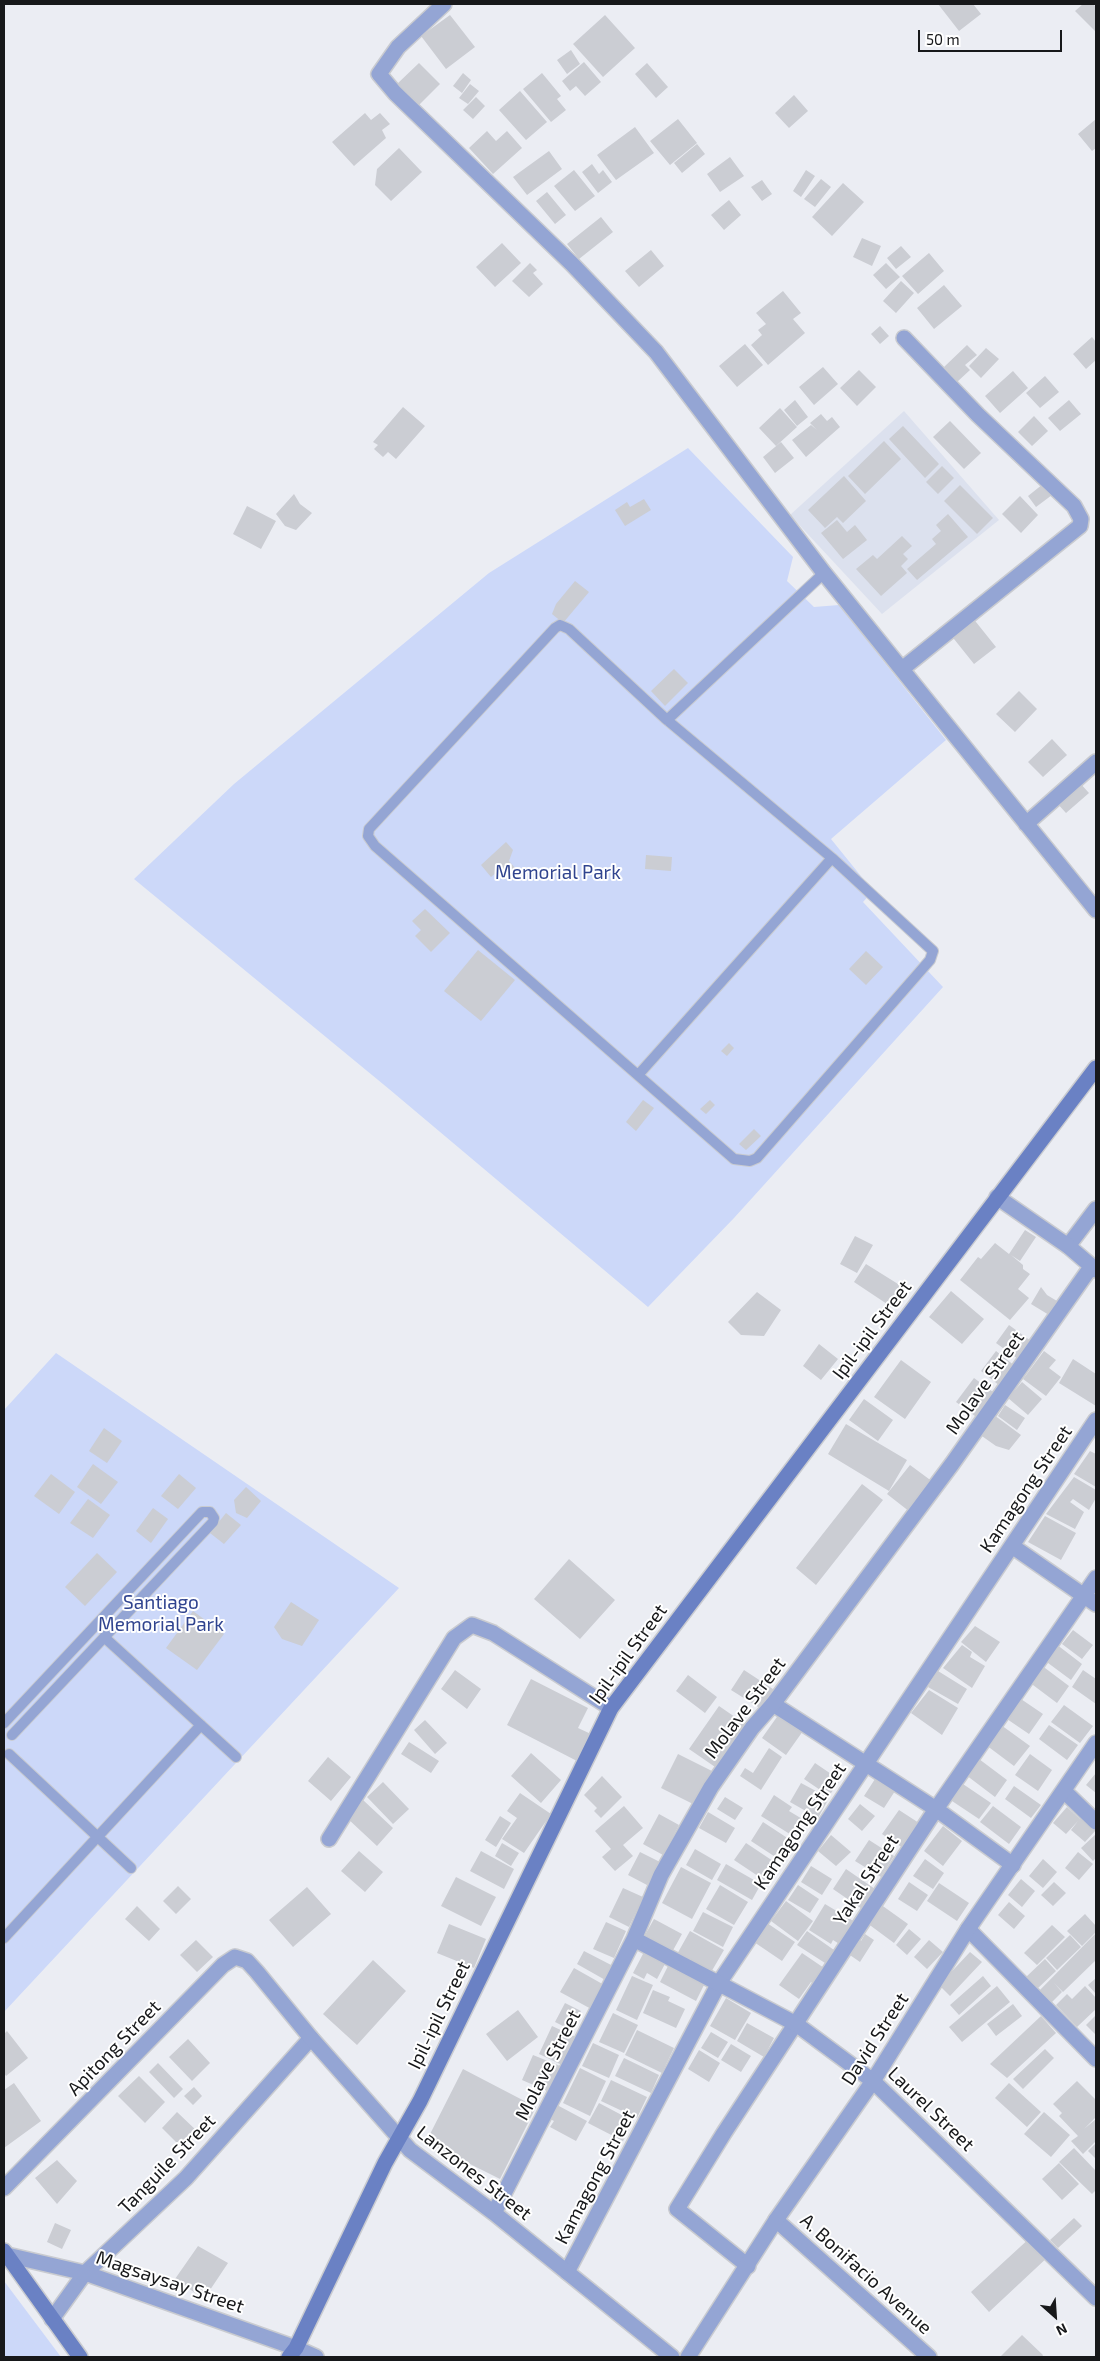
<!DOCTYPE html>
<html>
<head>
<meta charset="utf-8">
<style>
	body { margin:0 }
	#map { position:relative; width:1100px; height:2361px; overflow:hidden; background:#ebedf3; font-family:"Exo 2",sans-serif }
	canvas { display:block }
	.frame { position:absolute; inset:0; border:5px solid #17181a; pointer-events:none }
	.north { position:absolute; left:1030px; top:2291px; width:50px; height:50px; -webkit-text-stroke:4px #fff; paint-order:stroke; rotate:154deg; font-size:14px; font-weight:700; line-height:20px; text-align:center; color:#17181a }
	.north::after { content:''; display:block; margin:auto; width:18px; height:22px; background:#17181a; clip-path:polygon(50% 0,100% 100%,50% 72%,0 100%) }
	.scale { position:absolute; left:918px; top:30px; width:144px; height:22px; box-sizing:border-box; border:2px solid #17181a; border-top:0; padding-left:6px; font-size:15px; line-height:18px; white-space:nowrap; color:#17181a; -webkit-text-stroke:4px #fff; paint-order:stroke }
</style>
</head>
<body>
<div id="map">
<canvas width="1100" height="2361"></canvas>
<div class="frame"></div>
<div class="north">N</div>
<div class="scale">50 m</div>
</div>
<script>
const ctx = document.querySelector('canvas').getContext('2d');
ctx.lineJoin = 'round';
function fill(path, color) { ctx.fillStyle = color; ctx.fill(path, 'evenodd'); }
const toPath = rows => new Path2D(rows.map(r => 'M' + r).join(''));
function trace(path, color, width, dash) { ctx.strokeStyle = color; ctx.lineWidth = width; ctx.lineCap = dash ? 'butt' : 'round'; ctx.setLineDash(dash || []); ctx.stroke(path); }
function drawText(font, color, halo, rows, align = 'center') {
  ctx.font = font + ' "Exo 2",sans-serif'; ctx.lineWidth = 4; ctx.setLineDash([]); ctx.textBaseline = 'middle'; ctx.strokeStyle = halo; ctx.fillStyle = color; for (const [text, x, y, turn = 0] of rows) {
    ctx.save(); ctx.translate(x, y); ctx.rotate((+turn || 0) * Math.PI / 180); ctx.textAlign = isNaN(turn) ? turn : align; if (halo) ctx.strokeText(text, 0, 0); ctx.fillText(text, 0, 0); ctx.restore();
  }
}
const built = toPath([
	[904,411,999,520,882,614,790,515]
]);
const green = toPath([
	[688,448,793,557,787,581,814,607,839,605,946,740,831,839,873,891,863,902,943,987,734,1218,648,1307,389,1089,134,879,234,784,489,573],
	[56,1353,399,1588,4,2012,4,1410],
	[4,2281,61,2357,4,2357]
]);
const building = toPath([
	[938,4,973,4,981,14,959,31],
	[1083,4,1093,4,1096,7,1096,32,1075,11],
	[450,15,475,47,446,69,421,36],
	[605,15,635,48,603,77,573,44],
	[571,50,580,64,567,74,557,60],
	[584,62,601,82,585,96,576,86,570,91,562,81],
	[419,63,440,84,418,106,397,84],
	[647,63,668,87,656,98,635,74],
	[463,73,471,80,462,93,453,86],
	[542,73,561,96,557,99,566,110,551,122,523,89],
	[470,84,479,91,468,104,459,98],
	[520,91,547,122,526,140,499,110],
	[794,95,808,111,789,128,775,113],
	[476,97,485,106,473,119,463,110],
	[365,113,371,120,380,113,390,124,382,130,386,138,354,166,332,142],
	[678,119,697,143,670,165,650,141],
	[1096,119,1096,148,1092,151,1078,134],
	[635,127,654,153,616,180,597,155],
	[487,131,496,141,507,131,522,148,493,174,469,148],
	[697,144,705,154,682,173,674,163],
	[399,148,422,172,391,201,375,185,377,169],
	[549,151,562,169,527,195,513,177],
	[730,157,744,176,720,192,707,174],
	[592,164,599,174,603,170,612,182,598,193,582,172],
	[574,170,595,196,575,211,554,186],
	[806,170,815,176,801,197,793,191],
	[821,179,831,187,815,207,804,199],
	[762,180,772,194,762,201,751,187],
	[843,183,864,202,832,236,812,217],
	[547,192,566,215,555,224,536,201],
	[729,200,741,215,724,230,711,215],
	[601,217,613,232,579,259,567,244],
	[862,238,881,246,872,266,853,257],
	[502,243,521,263,495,287,476,267],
	[901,246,911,257,896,269,887,258],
	[651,250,664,266,639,287,625,271],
	[929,253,944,271,918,294,902,276],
	[530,263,537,270,533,273,543,284,529,297,512,281],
	[886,263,900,277,886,289,873,275],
	[901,281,914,293,896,313,883,301],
	[944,285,962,306,934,329,917,308],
	[783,291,801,313,793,319,805,333,768,365,751,345,762,335,758,330,766,324,756,313],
	[880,326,889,336,880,344,871,334],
	[1092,337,1096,342,1096,360,1086,369,1073,354],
	[745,344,763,365,737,387,719,366],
	[967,345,977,355,965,365,970,370,957,382,944,367],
	[986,348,999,359,981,378,969,366],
	[823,367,838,384,814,405,799,387],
	[859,370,876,387,857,406,840,388],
	[1013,371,1028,388,1000,413,985,396],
	[1045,376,1059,392,1040,408,1026,393],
	[795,400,808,417,797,426,784,410],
	[1069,400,1081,414,1060,431,1048,418],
	[403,407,425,426,396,459,388,452,383,457,374,449,378,445,373,442],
	[780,408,797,427,776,446,759,428],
	[821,414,827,421,832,417,840,427,806,457,792,440,811,425,817,430,810,423],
	[1034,416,1048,431,1032,446,1018,432],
	[950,421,981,453,964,469,933,437],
	[903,426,939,464,925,478,889,439],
	[884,441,901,459,865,494,848,476],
	[781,442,794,458,775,473,763,457],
	[942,466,954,478,938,494,926,482],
	[844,476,866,501,843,523,837,517,825,528,808,510],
	[1043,484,1052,495,1036,507,1028,496],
	[960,485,993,518,977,534,944,501],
	[294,494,300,504,312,513,296,530,285,526,276,514],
	[1020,496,1038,515,1021,533,1002,514],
	[644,499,651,510,625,526,615,510,627,502,630,507],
	[247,506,276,521,261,549,233,534],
	[948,514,968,537,917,580,907,569,936,544,932,539,941,531,936,525],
	[837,520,847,532,855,525,867,540,843,559,821,533],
	[902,536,912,546,903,554,908,559,901,566,907,573,881,596,856,569,873,555,877,559],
	[575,581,589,592,563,623,552,614,556,604],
	[972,617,996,647,974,664,950,634],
	[674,669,688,683,665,706,651,691],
	[1019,691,1037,709,1015,732,996,714],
	[1052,739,1067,755,1043,777,1028,762],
	[1079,782,1089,793,1066,813,1056,802],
	[506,842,513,850,509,861,515,868,505,878,498,871,491,877,481,865],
	[646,855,672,857,671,871,645,869],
	[425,909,450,933,431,952,415,936,421,930,412,921],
	[478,950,515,980,481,1021,444,991],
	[866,951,883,967,866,985,849,969],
	[729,1043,734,1048,727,1056,721,1051],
	[643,1100,654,1108,636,1131,626,1122],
	[710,1100,715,1105,706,1114,700,1109],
	[754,1129,761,1136,746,1150,739,1144],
	[1025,1230,1036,1237,1020,1261,1011,1255,1023,1265,1023,1269,1030,1274,1018,1289,1029,1298,1010,1320,960,1280,978,1257,981,1259,995,1243,1009,1254],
	[855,1236,873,1245,857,1273,840,1264],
	[866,1264,906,1289,893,1308,854,1282],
	[1041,1287,1047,1295,1057,1301,1049,1315,1031,1304],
	[951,1291,984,1319,962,1344,929,1317],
	[757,1292,781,1310,764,1336,741,1335,728,1322],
	[1009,1325,1031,1341,1018,1359,996,1343],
	[819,1344,838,1359,821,1380,803,1366],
	[996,1351,1015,1366,1000,1386,981,1371],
	[1044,1351,1056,1360,1049,1368,1061,1377,1046,1396,1023,1379],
	[1073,1359,1096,1374,1096,1406,1059,1383],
	[901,1360,931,1382,905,1419,874,1397],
	[974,1378,997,1395,979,1419,956,1402],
	[1022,1382,1042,1399,1028,1415,1008,1398],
	[864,1399,893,1420,878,1441,849,1420],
	[1005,1405,1025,1418,1017,1430,998,1416],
	[994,1415,1021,1435,1009,1450,996,1446,979,1434],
	[846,1424,907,1460,889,1491,828,1454],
	[104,1428,122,1441,107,1463,89,1451],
	[1090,1451,1096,1454,1096,1487,1074,1474],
	[93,1464,118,1482,101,1504,77,1487],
	[910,1465,933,1482,910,1512,887,1494],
	[51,1474,75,1492,59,1514,34,1496],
	[179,1474,196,1488,178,1509,161,1496],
	[1074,1477,1096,1490,1096,1498,1089,1510,1073,1499,1070,1502,1084,1512,1075,1529,1046,1514],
	[862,1484,883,1500,816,1585,796,1568],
	[246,1487,261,1501,247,1518,236,1513,234,1500],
	[88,1499,110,1515,93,1538,70,1523],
	[153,1508,168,1519,151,1543,136,1531],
	[226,1513,241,1525,224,1544,210,1533],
	[1045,1516,1076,1533,1061,1560,1028,1542],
	[97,1553,117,1572,85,1606,65,1587],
	[569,1559,615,1600,580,1639,534,1599],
	[291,1602,319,1620,302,1646,282,1639,274,1627],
	[193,1611,224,1634,197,1670,166,1648],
	[975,1626,1000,1642,986,1662,961,1642],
	[1073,1630,1093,1645,1082,1659,1062,1644],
	[1056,1644,1082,1664,1071,1680,1044,1660],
	[962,1645,972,1652,970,1657,985,1666,972,1688,943,1668],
	[1041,1665,1069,1686,1057,1703,1029,1682],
	[455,1670,481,1689,467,1709,441,1689],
	[744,1670,776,1691,763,1710,731,1690],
	[1083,1670,1096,1679,1096,1704,1072,1687],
	[938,1671,967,1689,958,1704,928,1687],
	[688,1675,717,1697,705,1713,676,1691],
	[531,1679,588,1708,578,1728,591,1734,577,1761,507,1725],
	[929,1690,958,1708,942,1735,911,1713],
	[1018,1697,1043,1714,1029,1734,1004,1717],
	[1064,1705,1093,1726,1080,1743,1051,1722],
	[719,1706,748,1726,718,1769,689,1749],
	[779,1714,803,1731,786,1755,762,1738],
	[425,1720,447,1743,435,1754,414,1730],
	[1001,1725,1030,1746,1014,1766,986,1745],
	[1049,1725,1078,1745,1067,1760,1039,1739],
	[409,1742,439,1761,431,1773,401,1754],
	[769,1748,782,1757,761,1790,740,1776,745,1768,753,1773],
	[531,1753,561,1780,541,1803,511,1776],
	[678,1754,712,1771,695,1805,661,1788],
	[1030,1754,1052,1770,1038,1791,1015,1775],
	[328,1757,351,1777,331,1801,308,1781],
	[979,1759,1007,1780,995,1797,966,1775],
	[815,1763,840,1780,829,1796,804,1779],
	[1096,1773,1096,1793,1086,1785],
	[602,1776,622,1797,601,1818,594,1811,597,1808,584,1795],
	[875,1779,895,1791,884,1808,864,1796],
	[383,1782,409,1809,393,1824,367,1797],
	[960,1782,991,1803,979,1819,949,1799],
	[801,1783,829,1798,818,1818,790,1802],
	[1014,1786,1041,1805,1031,1818,1005,1799],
	[520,1793,551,1814,524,1853,502,1839,517,1818,507,1811],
	[774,1795,792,1807,789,1811,804,1820,793,1836,761,1816],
	[725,1797,743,1808,735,1820,717,1809],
	[363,1800,393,1828,377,1846,347,1818],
	[860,1804,875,1816,862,1831,848,1819],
	[624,1806,643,1828,623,1845,633,1856,615,1871,602,1857,611,1849,595,1831],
	[993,1806,1021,1827,1009,1844,980,1822],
	[1067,1807,1080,1819,1085,1814,1096,1824,1096,1830,1085,1842,1071,1830,1078,1821,1066,1834,1053,1823],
	[899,1810,919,1823,903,1848,882,1834],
	[708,1812,735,1828,726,1843,699,1828],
	[659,1814,679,1825,663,1855,643,1844],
	[500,1816,511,1823,496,1847,485,1840],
	[763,1822,795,1843,783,1862,751,1841],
	[943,1826,962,1841,943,1866,924,1851],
	[1096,1834,1096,1858,1093,1861,1081,1848],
	[831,1835,851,1852,836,1866,818,1851],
	[869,1840,894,1856,881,1877,855,1861],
	[502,1843,519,1853,511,1866,495,1856],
	[746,1843,776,1863,764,1880,734,1860],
	[695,1849,721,1864,712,1880,686,1865],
	[359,1851,383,1872,365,1892,341,1871],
	[481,1851,514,1869,504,1889,470,1871],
	[640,1852,660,1862,647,1885,628,1875],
	[1078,1852,1093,1864,1079,1880,1065,1868],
	[925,1859,944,1873,933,1889,913,1876],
	[1043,1859,1057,1872,1043,1888,1029,1876],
	[726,1864,761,1884,752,1900,717,1880],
	[811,1866,832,1879,822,1895,801,1882],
	[681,1867,711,1883,692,1919,662,1903],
	[846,1869,875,1889,862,1909,833,1889],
	[456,1877,496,1897,481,1926,441,1906],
	[1021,1879,1035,1891,1022,1907,1008,1895],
	[909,1882,928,1895,917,1911,898,1899],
	[1054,1882,1066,1893,1053,1906,1041,1895],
	[939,1883,969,1903,957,1921,927,1901],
	[720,1885,748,1902,734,1925,706,1909],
	[798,1885,819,1899,810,1913,788,1900],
	[178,1886,191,1899,176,1914,163,1901],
	[307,1887,331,1914,293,1947,269,1920],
	[623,1888,643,1897,629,1927,609,1917],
	[786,1901,813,1921,798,1941,771,1921],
	[1009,1902,1025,1916,1014,1929,998,1915],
	[825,1904,855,1922,841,1945,833,1940,831,1944,809,1930],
	[880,1904,908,1924,894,1943,867,1923],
	[137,1906,160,1929,149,1941,125,1919],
	[703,1912,733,1927,723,1947,693,1931],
	[1085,1914,1096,1926,1096,1932,1082,1946,1067,1931],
	[654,1919,682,1934,671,1954,651,1943,654,1940,645,1935],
	[606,1922,626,1931,614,1958,593,1949],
	[767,1923,795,1942,782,1961,754,1942],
	[449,1924,486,1939,474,1968,437,1953],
	[1052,1925,1065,1937,1037,1965,1024,1953],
	[909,1929,921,1939,907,1955,896,1945],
	[690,1931,724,1950,710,1974,676,1956],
	[807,1931,834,1950,825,1963,797,1945],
	[1096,1933,1096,1960,1063,1992,1054,1983,1062,1992,1050,2004,1038,1992],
	[865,1934,874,1940,860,1962,847,1953,857,1938,861,1941],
	[1070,1935,1081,1947,1057,1970,1046,1958],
	[196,1940,213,1957,197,1972,180,1955],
	[929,1940,943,1952,927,1969,914,1957],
	[584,1951,615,1967,607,1981,577,1964],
	[644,1952,666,1962,657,1979,647,1973,644,1979,633,1973],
	[970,1952,982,1962,950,1996,939,1985],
	[802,1953,827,1970,816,1986,811,1982,799,1999,779,1985],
	[1045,1959,1056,1971,1037,1989,1026,1977],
	[373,1960,406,1991,357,2045,323,2014],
	[669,1964,705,1983,696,2001,660,1982],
	[574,1968,606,1986,593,2010,560,1992],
	[632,1976,653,1985,637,2020,616,2010],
	[983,1976,991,1986,959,2015,950,2005],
	[1096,1978,1096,1994,1088,1985],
	[997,1986,1010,2002,962,2042,949,2027],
	[1085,1986,1096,1998,1096,2009,1077,2027,1056,2005,1067,1994,1072,1999],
	[653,1990,670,1997,668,2001,685,2009,676,2028,643,2013],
	[726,1998,751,2013,735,2040,710,2026],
	[565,2003,581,2011,571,2030,555,2022],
	[1013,2004,1022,2016,996,2036,987,2024],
	[518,2010,538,2037,507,2061,486,2034],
	[613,2013,638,2025,624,2053,599,2042],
	[1096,2015,1096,2035,1086,2025],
	[1041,2016,1056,2033,1007,2078,990,2064],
	[747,2023,774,2038,764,2057,737,2041],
	[552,2026,576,2037,562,2065,539,2054],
	[637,2030,674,2048,662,2073,625,2055],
	[7,2031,28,2058,6,2076,4,2073,4,2034],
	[711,2032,728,2042,718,2058,701,2048],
	[188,2039,210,2063,192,2081,169,2057],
	[593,2043,619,2055,609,2078,582,2066],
	[731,2044,751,2056,741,2072,721,2060],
	[1045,2049,1054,2058,1023,2089,1013,2079],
	[699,2050,720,2063,709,2082,688,2069],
	[533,2055,565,2068,554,2094,522,2080],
	[624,2058,659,2075,651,2093,615,2076],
	[158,2063,183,2089,174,2098,149,2072],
	[580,2068,606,2081,590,2116,563,2103],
	[463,2069,536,2107,500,2179,426,2142],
	[139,2076,165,2102,145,2123,118,2096],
	[611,2080,647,2097,637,2118,601,2101],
	[1077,2081,1096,2100,1096,2117,1084,2129,1096,2119,1096,2141,1083,2154,1071,2141,1078,2136,1059,2116,1062,2113,1053,2104],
	[14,2083,41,2121,4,2148,4,2090],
	[1009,2083,1041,2112,1027,2127,995,2098],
	[194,2087,202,2096,193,2105,184,2096],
	[599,2103,633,2121,623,2141,588,2123],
	[557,2105,587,2121,576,2141,550,2127,554,2121,550,2119],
	[177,2112,198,2132,182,2148,162,2128],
	[1044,2112,1070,2135,1051,2157,1024,2134],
	[1096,2143,1096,2159,1088,2151],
	[1074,2148,1096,2171,1096,2190,1092,2194,1059,2162],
	[57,2160,77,2181,57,2204,35,2178],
	[1059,2163,1079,2184,1062,2200,1042,2179],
	[1074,2218,1082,2226,1058,2248,1050,2240],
	[55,2223,71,2230,62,2249,47,2242],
	[1032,2236,1050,2255,989,2312,971,2292],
	[198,2246,228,2263,204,2299,175,2279],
	[1022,2335,1043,2355,1042,2357,1000,2357]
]);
const service = toPath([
	[560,625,569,629,667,720,832,858,933,951,930,960,757,1158,750,1161,734,1159,375,846,368,836,369,829,555,628,560,625],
	[667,720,824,573],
	[639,1074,832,858],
	[104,1637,236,1757],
	[4,1723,202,1512,210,1512,214,1518,213,1522,12,1735],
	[9,1754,131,1868],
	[4,1938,201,1725]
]);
const minor = toPath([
	[444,4,398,47,379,74,395,93,572,264,656,352,824,573,1096,910],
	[902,669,1080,526,1081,519,1074,506,978,415,904,338],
	[1026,824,1096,762],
	[1068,1246,1096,1209],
	[1012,1546,1096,1604],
	[773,1704,936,1809,1013,1865],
	[1064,1791,1096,1822],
	[329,1839,454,1638,472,1625,493,1633,611,1708],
	[968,1929,1096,2059],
	[776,2220,929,2357],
	[748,2266,677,2209,724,2133,936,1809,1096,1578],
	[567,2272,719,1983,1096,1420],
	[52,2319,85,2273,186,2178,311,2038]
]);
const tertiary = toPath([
	[997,1197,1068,1246,1096,1270],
	[634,1939,796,2024,873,2081,1096,2298],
	[4,2188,223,1965,235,1957,247,1961,257,1972,311,2038,410,2150,494,2213,672,2357],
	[494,2213,634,1939,661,1875,711,1787,752,1728,773,1704,952,1464,1091,1267],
	[7,2255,85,2273,296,2348,316,2357],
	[688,2357,776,2220,873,2081,968,1929,1096,1743]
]);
const secondary = toPath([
	[4,2251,80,2357],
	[289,2357,296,2348,385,2163,420,2101,611,1708,1096,1068]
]);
const parkNames = [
	["Memorial Park",558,873],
	["Santiago",161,1603],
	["Memorial Park",161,1625]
];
const streetNames = [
	["Ipil-ipil Street",872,1330,-53],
	["Molave Street",985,1383,-55],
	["Kamagong Street",1026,1489,-56],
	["Ipil-ipil Street",628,1654,-54],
	["Molave Street",745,1708,-53],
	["Kamagong Street",800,1826,-56],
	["Yakal Street",866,1880,-57],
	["Ipil-ipil Street",439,2015,-64],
	["David Street",875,2039,-57],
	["Apitong Street",114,2048,-46],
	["Molave Street",548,2065,-63],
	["Laurel Street",931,2109,44],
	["Tanguile Street",167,2164,-46],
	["Lanzones Street",474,2173,38],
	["Kamagong Street",595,2177,-62],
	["A. Bonifacio Avenue",866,2274,42],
	["Magsaysay Street",170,2282,19]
];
fill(built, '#dce1ee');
fill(green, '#ccd8f9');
fill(building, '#cbcdd3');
trace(service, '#c9cbd0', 12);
trace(minor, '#c9cbd0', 18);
trace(tertiary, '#c9cbd0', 18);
trace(secondary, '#c9cbd0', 18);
trace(service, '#94a5d4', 10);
trace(minor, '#94a5d4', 15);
trace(tertiary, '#94a5d4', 15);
trace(secondary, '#6a81c4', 15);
drawText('19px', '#30448f', '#fff', parkNames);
drawText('19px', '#17181a', '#fff', streetNames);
</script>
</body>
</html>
